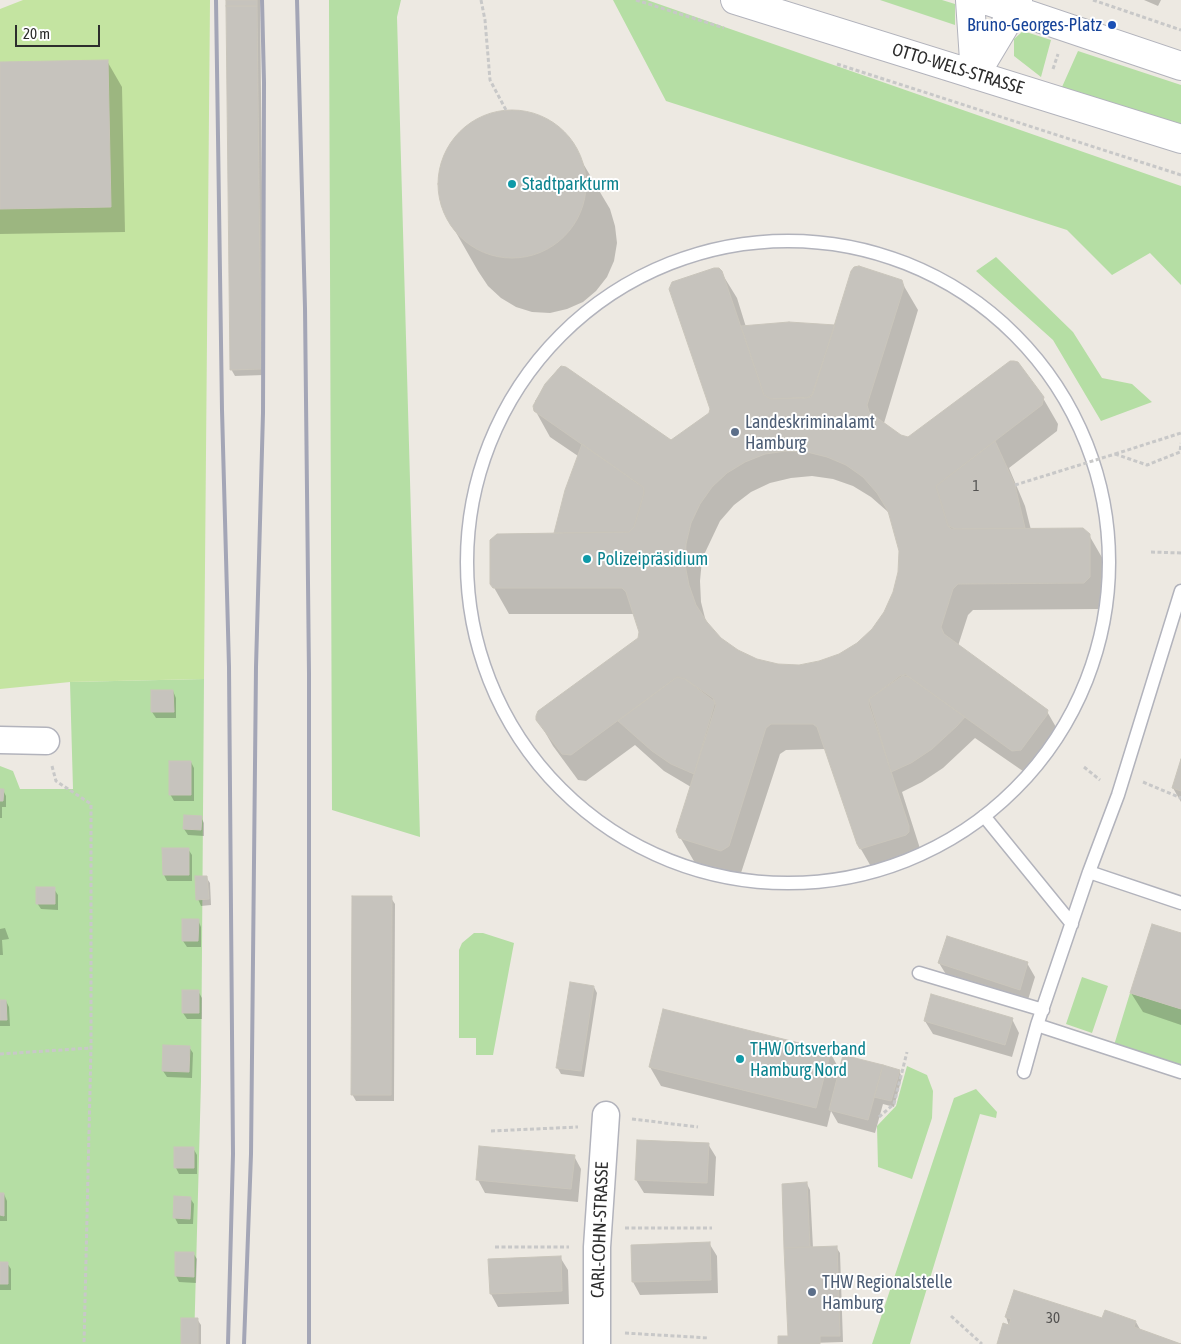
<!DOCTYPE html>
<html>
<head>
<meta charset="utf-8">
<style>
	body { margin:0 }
	#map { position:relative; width:1181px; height:1344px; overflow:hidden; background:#ede9e2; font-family:"Asap Condensed",sans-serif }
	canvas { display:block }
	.scale { position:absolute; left:15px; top:25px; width:85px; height:22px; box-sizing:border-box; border:2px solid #2d2d2d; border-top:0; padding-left:6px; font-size:15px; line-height:18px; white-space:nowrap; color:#2d2d2d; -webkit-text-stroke:4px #fff; paint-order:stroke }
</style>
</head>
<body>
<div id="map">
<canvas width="1181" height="1344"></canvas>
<div class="scale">20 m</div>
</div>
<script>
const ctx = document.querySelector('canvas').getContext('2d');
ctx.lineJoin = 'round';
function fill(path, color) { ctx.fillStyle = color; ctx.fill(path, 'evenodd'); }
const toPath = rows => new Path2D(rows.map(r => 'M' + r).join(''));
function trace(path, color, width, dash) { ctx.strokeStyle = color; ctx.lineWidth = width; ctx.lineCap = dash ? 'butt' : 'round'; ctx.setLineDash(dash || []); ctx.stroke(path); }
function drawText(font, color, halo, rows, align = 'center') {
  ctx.font = font + ' "Asap Condensed",sans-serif'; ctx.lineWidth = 4; ctx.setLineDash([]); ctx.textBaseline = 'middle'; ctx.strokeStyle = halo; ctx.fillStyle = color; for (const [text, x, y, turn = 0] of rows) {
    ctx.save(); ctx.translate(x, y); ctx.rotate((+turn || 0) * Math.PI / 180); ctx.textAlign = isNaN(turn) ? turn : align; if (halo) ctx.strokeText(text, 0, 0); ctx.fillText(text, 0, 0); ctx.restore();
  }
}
const green = toPath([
	[329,0,401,0,397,17,420,837,332,810],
	[613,0,647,0,1181,186,1181,285,1150,253,1112,275,1067,230,666,101],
	[880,0,942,0,955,4,955,25],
	[1023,31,1051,40,1041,77,1014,56,1014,39],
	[1078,51,1181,85,1181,124,1062,87],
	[996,257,1073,332,1102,378,1132,384,1152,402,1101,421,1053,340,976,271],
	[204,679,201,1081,194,1344,0,1344,0,766,13,771,20,789,73,789,70,682],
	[474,933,483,933,514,943,493,1055,476,1055,476,1038,459,1038,459,950,462,943],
	[1082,977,1108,986,1092,1033,1066,1024],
	[1130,993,1181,1009,1181,1077,1111,1055],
	[907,1066,927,1075,933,1091,932,1118,912,1179,878,1167,877,1126,896,1106],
	[976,1089,997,1112,996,1118,980,1114,910,1344,872,1344,954,1098]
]);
const pitch = toPath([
	[23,0,210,0,204,679,70,682,0,689,0,9]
]);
const shadow = toPath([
	[228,0,260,0,264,375,235,376,231,369],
	[1144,0,1161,0,1158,6],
	[107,61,122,87,125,232,0,234,0,63],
	[506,112,524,112,541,117,556,126,568,138,610,209,615,226,617,243,614,261,607,277,596,291,583,302,567,309,550,313,532,312,516,307,501,298,488,286,478,271,446,215,441,199,439,181,442,164,449,147,460,134,474,123,489,115],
	[721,272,737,298,746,327,834,326,901,281,918,310,884,423,904,438,1043,398,1058,424,1057,431,1009,468,1025,506,1031,530,1089,535,1104,561,1104,603,1099,609,973,610,968,615,958,646,1045,708,1060,734,1061,742,1036,776,1033,778,975,738,943,768,922,782,902,792,923,858,881,874,876,874,873,870,858,844,826,749,786,750,780,754,740,876,695,863,680,837,691,787,664,771,635,745,586,781,578,780,553,746,538,720,640,638,641,632,635,614,509,614,492,584,555,535,578,456,550,437,535,410,535,401,558,369,566,368,667,440,674,441,710,414],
	[812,476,833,479,853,486,871,497,887,511,894,520,899,541,900,562,897,583,890,603,880,621,866,637,849,650,830,659,809,665,788,666,767,663,747,656,729,646,713,632,706,622,701,602,700,581,702,559,720,521,734,505,751,492,770,483,791,478],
	[173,691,176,698,176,718,156,718,152,712],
	[191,762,194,768,194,801,174,801,170,794],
	[1181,763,1181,802,1173,788],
	[0,790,3,790,6,796,6,807,2,807,2,818,0,818],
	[201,817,204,823,204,836,188,835,184,829],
	[164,849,188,849,192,855,192,881,167,881,164,875],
	[206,877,210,883,211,905,201,906,198,899],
	[54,889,58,895,58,910,41,909,37,903],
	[391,898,395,904,394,1101,356,1101,352,1094],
	[198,920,201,927,201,947,187,947,183,941],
	[5,928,9,939,2,940,3,955,0,955,0,929],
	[1181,935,1181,1025,1143,1012,1131,993],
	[939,963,1027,963,1035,977,1027,1003,947,976],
	[594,987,597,993,584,1077,561,1074,557,1067],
	[198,991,202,998,202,1019,187,1019,183,1013],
	[0,1001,6,1001,9,1007,10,1026,0,1026],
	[1012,1019,1019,1033,1012,1057,933,1034,925,1021],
	[164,1046,189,1047,193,1053,192,1078,167,1077,163,1071],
	[830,1052,840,1071,899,1071,902,1077,894,1107,883,1104,875,1133,838,1123,831,1111,827,1127,661,1086,650,1067],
	[708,1144,716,1157,714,1196,644,1193,636,1180],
	[193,1148,197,1155,197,1174,179,1174,176,1168],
	[574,1156,581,1169,578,1202,485,1193,478,1180],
	[807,1184,810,1190,813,1248,836,1247,840,1253,843,1342,780,1344,789,1337,783,1185],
	[0,1194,4,1194,7,1201,7,1221,0,1221],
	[190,1198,194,1204,193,1224,178,1224,175,1218],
	[709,1243,717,1256,718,1293,640,1295,633,1282,632,1246],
	[193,1253,197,1259,196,1283,179,1282,176,1276],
	[560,1257,568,1270,569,1304,498,1307,491,1294,490,1260],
	[0,1263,7,1263,11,1269,11,1290,0,1290],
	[1006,1317,1136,1322,1141,1331,1181,1344,998,1344,1009,1326],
	[197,1319,201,1325,201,1344,182,1344]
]);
const building = toPath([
	[226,0,257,0,257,6,226,6,226,0],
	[226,6,257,6,261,369,230,370,226,6],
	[108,60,111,207,0,209,0,62,108,60],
	'438 184a74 74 0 1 1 148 0a74 74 0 1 1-148 0Z',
	[859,266,902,280,904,287,867,405,869,412,901,435,908,437,1010,361,1014,361,1018,362,1044,397,1042,405,936,486,948,526,956,529,1083,528,1090,534,1090,577,1084,583,958,584,953,589,941,627,944,634,1048,710,1047,715,1021,750,1012,751,909,677,901,675,872,697,869,699,869,705,909,826,909,832,906,835,860,849,857,844,817,727,813,724,771,724,766,728,729,846,721,851,679,838,676,831,716,705,713,698,685,679,677,677,571,755,562,754,536,720,536,716,538,711,638,638,639,632,626,592,622,588,493,588,490,584,490,540,497,534,629,532,634,527,644,493,643,487,534,411,533,406,545,384,561,366,566,367,671,440,709,413,710,409,669,289,672,282,714,268,719,268,722,271,764,395,771,399,807,398,813,394,851,271,854,267,859,266],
	[786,451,807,452,827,457,846,465,863,477,877,493,888,511,899,551,898,572,893,592,884,612,872,629,857,643,839,654,819,661,799,665,778,664,757,659,738,650,721,638,707,622,696,605,689,585,685,565,686,544,691,523,700,504,712,487,727,473,745,462,765,454,786,451],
	[789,322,835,325,811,397,771,399,764,395,741,326,789,322],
	[995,441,1015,485,1025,528,951,529,948,526,936,486,995,441],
	[582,444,643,487,644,493,634,527,629,532,554,533,565,490,582,444],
	[905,674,965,717,957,726,932,749,911,763,891,772,869,699,905,674],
	[677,677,685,679,715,702,694,774,671,764,652,751,618,721,677,677],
	[151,690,173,690,174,712,151,712,151,690],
	[1181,759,1181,791,1172,788,1181,759],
	[169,761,191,761,191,795,169,795,169,761],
	[0,789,4,789,3,801,0,801,0,789],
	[184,815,202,816,201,830,183,829,184,815],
	[162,848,189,848,189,875,163,875,162,848],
	[195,876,207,876,209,899,196,900,195,876],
	[36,887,55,887,55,904,36,904,36,887],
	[352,896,392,896,391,1095,351,1095,352,896],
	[182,919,199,919,198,941,182,941,182,919],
	[1152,924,1181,933,1181,1009,1130,993,1152,924],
	[947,936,1028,962,1020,990,938,963,947,936],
	[570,982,594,986,581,1071,556,1068,570,982],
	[182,990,199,990,199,1013,182,1013,182,990],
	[931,994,1013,1018,1005,1045,924,1021,931,994],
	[0,1000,6,1000,7,1020,0,1020,0,1000],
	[663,1009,831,1051,816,1108,649,1067,663,1009],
	[163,1045,190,1046,189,1072,162,1071,163,1045],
	[843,1055,883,1065,868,1120,829,1110,843,1055],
	[883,1065,900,1070,891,1101,874,1097,883,1065],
	[637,1140,709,1143,707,1183,635,1180,637,1140],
	[479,1146,575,1155,571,1189,476,1180,479,1146],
	[174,1147,194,1147,194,1168,174,1168,174,1147],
	[807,1182,810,1247,784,1248,782,1184,807,1182],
	[0,1193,4,1193,4,1216,0,1215,0,1193],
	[174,1196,191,1197,190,1219,173,1218,174,1196],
	[710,1242,711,1280,632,1282,631,1245,710,1242],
	[837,1246,840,1336,820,1336,820,1344,778,1344,778,1336,788,1336,784,1248,837,1246],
	[175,1252,194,1252,194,1277,175,1276,175,1252],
	[561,1256,562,1291,490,1294,488,1259,561,1256],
	[0,1262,8,1262,8,1284,0,1284,0,1262],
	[1014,1290,1102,1318,1105,1310,1136,1321,1134,1327,1181,1344,997,1344,1003,1323,1009,1325,1011,1319,1005,1317,1014,1290],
	[181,1318,198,1318,198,1344,181,1344,181,1318]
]);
const path = toPath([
	[481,0,485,20,490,80,506,110],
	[636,0,724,28],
	[1093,0,1181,30],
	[837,64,1181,175],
	[1053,69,1058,54],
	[1115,454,1147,465,1180,452,1181,443],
	[1115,454,1181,433],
	[1151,552,1181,553],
	[52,766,56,781,91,804,91,1048,84,1344],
	[1084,767,1100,780],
	[1143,782,1181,798],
	[0,1054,91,1048],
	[879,1117,894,1104,907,1052],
	[632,1119,698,1127],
	[491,1131,578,1127],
	[625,1228,712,1228],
	[495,1247,569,1247],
	[951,1316,982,1344],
	[625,1333,709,1338]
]);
const lane = toPath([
	'467 562a321 321 0 1 1 642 0a321 321 0 1 1-642 0Z',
	[984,816,1072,924],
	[1089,872,1181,903],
	[919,973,1043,1010],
	[1037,1025,1181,1072],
	[1024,1072,1037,1025,1089,872,1118,795,1181,591]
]);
const street = toPath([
	[0,740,46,741],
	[597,1344,597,1247,606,1115]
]);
const secondary = toPath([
	[735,0,1181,139],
	[970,0,975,75],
	[985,0,1181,66],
	[975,75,1014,10,1018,0]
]);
const rail = toPath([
	[216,0,222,410,229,667,233,1154,228,1344],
	[297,0,305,308,309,674,309,1344],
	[244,1344,251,1154,256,667,263,413,264,82,262,0]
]);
const pathBridge = toPath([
	[1015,485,1115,454]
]);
const markers = [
	[1112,25,5,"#1a4fb4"],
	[512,184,5,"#0f9aa8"],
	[735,432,5,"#5c6f8a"],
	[587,559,5,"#0f9aa8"],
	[740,1059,5,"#0f9aa8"],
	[812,1292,5,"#5c6f8a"]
];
const numberNames = [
	["1",976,486],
	["30",1053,1318]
];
const transitNames = [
	["Bruno-Georges-Platz",1102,25]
];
const streetNames = [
	["OTTO-WELS-STRASSE",958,69,17],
	["CARL-COHN-STRASSE",600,1230,-88]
];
const cultureNames = [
	["Stadtparkturm",522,184],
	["Polizeipräsidium",597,559],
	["THW Ortsverband",750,1049],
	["Hamburg Nord",750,1070]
];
const serviceNames = [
	["Landeskriminalamt",745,422],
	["Hamburg",745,443],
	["THW Regionalstelle",822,1282],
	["Hamburg",822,1303]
];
fill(green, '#b5dea4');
fill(pitch, '#c4e4a1');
fill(shadow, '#0003');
fill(building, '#c6c3bd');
trace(building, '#c9c5bb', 1);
trace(lane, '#b2b3bc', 15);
trace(street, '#b2b3bc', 29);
trace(secondary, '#b2b3bc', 30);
trace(path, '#c8c8c8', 3, [4, 2.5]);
trace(lane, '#fff', 12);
trace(street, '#fff', 26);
trace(secondary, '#fff', 28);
trace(rail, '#a4a6b6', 4);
trace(pathBridge, '#c8c8c8', 3, [4, 2.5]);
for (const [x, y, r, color] of markers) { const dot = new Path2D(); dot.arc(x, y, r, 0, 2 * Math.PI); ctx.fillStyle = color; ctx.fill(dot); trace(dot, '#fff', 2); }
drawText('15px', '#535251', null, numberNames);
drawText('18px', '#164399', '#fff', transitNames, 'right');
drawText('18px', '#2d2d2d', '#fff', streetNames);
drawText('18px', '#0d838f', '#fff', cultureNames, 'left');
drawText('18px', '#4e5e75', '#fff', serviceNames, 'left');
</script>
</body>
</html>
